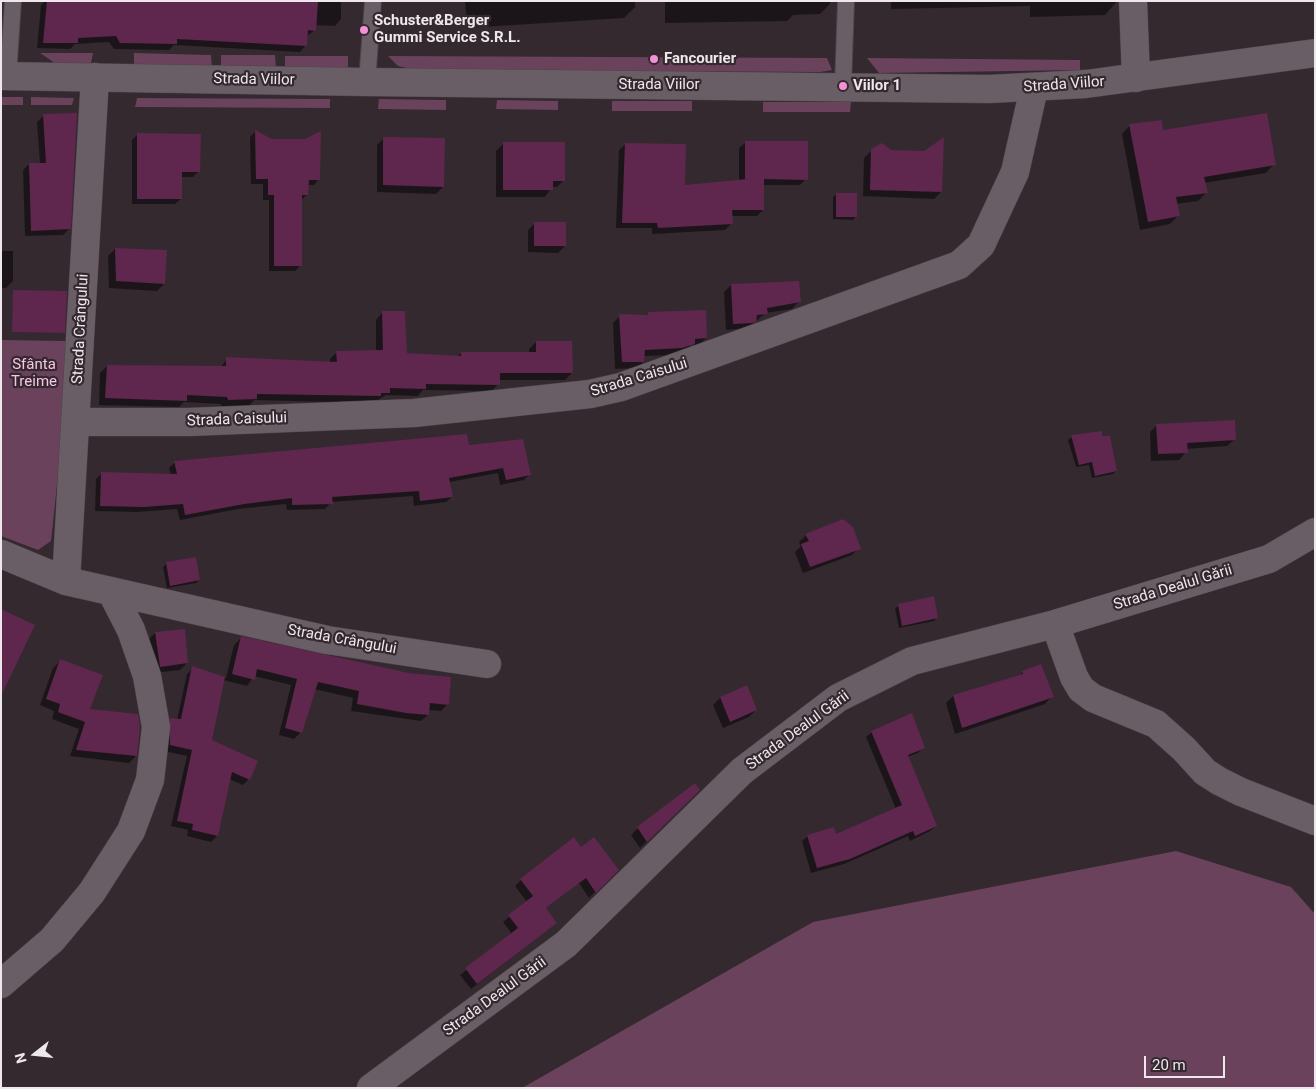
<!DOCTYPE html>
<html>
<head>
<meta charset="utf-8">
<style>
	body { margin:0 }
	#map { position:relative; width:1316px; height:1089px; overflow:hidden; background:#33292f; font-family:Roboto,sans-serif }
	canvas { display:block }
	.frame { position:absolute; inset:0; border:2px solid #eee7eb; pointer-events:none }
	.north { position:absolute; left:10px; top:1029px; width:50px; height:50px; -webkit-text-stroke:4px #33292f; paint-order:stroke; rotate:254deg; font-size:14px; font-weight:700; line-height:20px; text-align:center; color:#eee7eb }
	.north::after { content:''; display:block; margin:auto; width:18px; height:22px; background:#eee7eb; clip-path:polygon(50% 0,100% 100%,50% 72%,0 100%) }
	.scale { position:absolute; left:1144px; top:1056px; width:81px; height:22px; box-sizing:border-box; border:2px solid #eee7eb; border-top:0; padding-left:6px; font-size:15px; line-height:18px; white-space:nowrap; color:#eee7eb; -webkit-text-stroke:4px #33292f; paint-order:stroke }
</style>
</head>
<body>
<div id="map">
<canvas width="1316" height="1089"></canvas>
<div class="frame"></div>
<div class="north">N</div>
<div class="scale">20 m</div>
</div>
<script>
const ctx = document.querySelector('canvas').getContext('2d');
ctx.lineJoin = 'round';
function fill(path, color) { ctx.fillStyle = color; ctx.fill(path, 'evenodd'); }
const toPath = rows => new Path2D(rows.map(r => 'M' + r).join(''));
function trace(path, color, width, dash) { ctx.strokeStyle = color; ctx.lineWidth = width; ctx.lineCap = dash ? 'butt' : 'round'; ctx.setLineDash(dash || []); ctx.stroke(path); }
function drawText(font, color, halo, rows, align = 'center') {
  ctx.font = font + ' Roboto,sans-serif'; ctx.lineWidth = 4.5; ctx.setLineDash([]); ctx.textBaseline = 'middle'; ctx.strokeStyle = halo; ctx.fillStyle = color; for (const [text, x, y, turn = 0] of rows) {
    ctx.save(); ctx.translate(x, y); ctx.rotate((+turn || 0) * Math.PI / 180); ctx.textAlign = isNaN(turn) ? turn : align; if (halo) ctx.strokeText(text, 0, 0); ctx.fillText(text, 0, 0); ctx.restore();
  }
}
const green = toPath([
	[40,53,93,53,90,68,62,68],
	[134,53,211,55,212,69,134,69],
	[221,55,275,55,276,68,221,69],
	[285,56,348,56,348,68,285,68],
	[388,56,827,58,832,70,820,72,416,70,398,66],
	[867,58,1080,60,1080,70,879,73],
	[1,97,23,97,23,105,1,105],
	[31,97,74,98,72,105,31,105],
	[137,98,330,99,330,108,135,107],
	[379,99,446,100,446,110,378,109],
	[497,100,558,101,558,110,496,109],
	[612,101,692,101,692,111,612,111],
	[763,102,851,102,850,112,763,112],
	[1,340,68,341,64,420,51,541,38,550,1,536],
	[1176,851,1291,887,1315,914,1315,1088,522,1088,813,922]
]);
const shadow = toPath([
	[45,1,341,1,341,19,335,26,315,25,315,30,307,36,306,45,300,52,174,45,169,50,114,49,109,42,75,44,70,49,37,48,41,5],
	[465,1,635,1,635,7,624,18,467,28],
	[665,1,830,1,830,4,820,14,793,15,787,21,665,23],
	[891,1,1117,1,1105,15,1030,17,1030,6,891,9],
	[43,116,69,229,63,235,25,236,23,170,29,164,40,164,37,122],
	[1130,125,1162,131,1274,164,1266,173,1204,183,1206,193,1198,201,1176,204,1178,216,1170,224,1140,230,1122,134],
	[255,132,319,179,314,185,307,185,307,195,301,200,300,266,295,271,269,271,269,200,263,200,263,184,251,184,250,137],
	[138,134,199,171,193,177,181,177,181,199,175,204,132,204,132,140],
	[383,139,443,187,436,194,377,192,377,145],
	[746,142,806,179,800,185,763,185,763,210,757,216,731,216,731,224,725,230,652,234,652,228,616,228,619,150,626,144,684,186,739,181,739,148],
	[503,144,564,180,557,187,552,187,545,197,496,197,496,151],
	[872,150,941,192,934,199,863,196,864,158],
	[837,194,856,216,853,220,833,219,833,197],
	[535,223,565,246,558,253,528,252,528,230],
	[115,249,164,284,157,291,109,288,108,256],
	[1,251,13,251,13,281,6,288,1,288],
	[731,285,799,301,792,309,766,313,747,328,726,330,724,292],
	[382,313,406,354,457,357,461,353,529,354,529,349,536,342,572,373,565,380,499,380,498,384,492,391,423,390,418,396,386,395,373,403,254,400,249,406,221,406,221,404,184,402,179,407,99,405,100,373,107,366,220,368,227,359,330,363,330,359,337,352,376,351,376,320],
	[649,313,706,338,699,345,692,345,686,350,674,355,644,356,644,361,637,368,615,369,613,323,620,316,646,316],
	[1157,425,1235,439,1227,446,1186,449,1186,452,1179,460,1151,461,1150,432],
	[1072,437,1116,471,1113,474,1092,478,1089,465,1076,467,1068,440],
	[468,447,530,474,524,480,500,485,498,473,449,482,452,497,446,502,414,506,413,496,331,502,325,509,287,510,286,504,238,509,180,520,177,509,137,512,95,511,96,479,102,473,171,475,169,468,175,462],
	[806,535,859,548,852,555,803,573,795,552,801,546,799,542],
	[166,564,199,580,196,583,167,588,163,567],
	[933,598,937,617,934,621,899,628,895,609,898,606],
	[155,633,187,663,180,670,153,673,148,640],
	[241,638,448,704,441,711,428,710,428,715,421,721,351,711,353,698,314,689,301,732,294,739,279,735,291,685,254,676,247,686,223,680,211,741,249,779,243,785,229,779,217,836,211,842,187,836,188,830,171,826,187,756,164,751,165,725,171,719,177,720,187,674,193,668,226,678,234,645],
	[60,661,89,710,136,756,129,763,70,756,79,729,52,719,54,711,40,705,53,668],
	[1023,672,1052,696,1045,704,955,734,946,703,953,696,1018,677],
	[720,698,756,710,749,717,723,728,713,705],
	[872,732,923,747,918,753,907,757,936,826,930,831,910,841,908,836,844,864,811,873,802,841,808,836,836,836,896,809,866,737],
	[699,790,640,848,631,835,638,828],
	[581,849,617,870,589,898,579,883,545,909,556,923,471,989,460,975,512,934,503,922,527,902,515,886,521,880]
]);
const building = toPath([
	[47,1,318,1,316,31,308,30,307,46,177,39,177,44,120,43,116,36,78,38,78,43,43,43],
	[77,113,71,229,31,231,29,163,46,163,43,114],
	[1267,113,1276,165,1204,177,1208,193,1176,197,1180,216,1148,222,1129,124,1162,120,1163,130],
	[255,130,272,139,305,139,321,131,320,180,309,180,308,195,302,195,302,266,274,266,274,195,268,195,268,179,256,179],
	[137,133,201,134,200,172,182,172,182,199,137,199],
	[383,137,445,138,444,187,383,185],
	[944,137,942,192,870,190,871,149,882,143,891,150,924,151],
	[745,141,808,141,808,180,764,179,764,210,732,210,733,224,658,228,657,223,622,223,625,143,686,144,685,185,747,179,745,179],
	[503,142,565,142,565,181,553,181,553,190,503,190],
	[836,193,857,193,857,217,836,217],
	[534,222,566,222,566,246,534,246],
	[115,248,167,250,165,284,116,281],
	[799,281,801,302,767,308,768,314,757,315,756,322,752,323,733,324,731,284],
	[13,290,67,291,65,333,12,332],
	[706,310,707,338,695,339,695,344,682,348,645,350,644,362,622,362,619,314,648,315,648,312],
	[382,311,405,311,407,353,461,356,461,352,536,352,536,341,572,341,573,373,500,373,500,385,426,384,426,389,390,388,390,393,381,393,381,396,257,394,257,399,228,400,227,397,187,395,187,401,105,398,107,365,226,366,226,357,337,362,336,351,383,350],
	[1235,420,1236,440,1187,443,1188,453,1158,454,1156,424],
	[1102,431,1102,436,1110,436,1117,471,1095,476,1092,462,1079,465,1071,435],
	[467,434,469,445,523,439,531,475,506,480,503,468,449,478,453,497,420,501,419,491,332,497,333,504,292,505,292,498,244,504,185,515,183,504,144,507,100,506,101,472,177,474,174,461],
	[843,519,853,527,861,549,810,567,801,544,809,541,805,534],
	[196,557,200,580,170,586,166,562],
	[934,596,938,618,902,626,898,604],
	[1,609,35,625,1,696],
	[185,629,188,663,160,667,155,632],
	[241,636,409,673,451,677,449,705,430,703,429,715,406,713,357,704,359,691,318,682,302,733,285,728,297,679,257,669,255,680,232,674],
	[60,659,103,675,90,709,138,714,140,727,137,756,76,750,85,722,58,712,60,704,46,699],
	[1041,664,1054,697,962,728,953,695,1023,674,1022,671],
	[192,666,225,677,212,740,258,761,250,780,232,772,218,836,192,830,193,824,177,821,192,750,170,745,170,718,181,719],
	[747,685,757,710,730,722,720,697],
	[912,713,925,748,908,755,937,826,915,836,913,831,850,859,817,868,807,835,834,827,836,834,902,805,871,731],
	[695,783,700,790,647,842,637,827],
	[574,837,581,847,594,837,619,870,596,893,586,878,546,908,557,923,477,984,465,968,518,928,508,915,533,896,520,879]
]);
const lane = toPath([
	[8,76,13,1],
	[367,82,373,1],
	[843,86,846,1]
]);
const street = toPath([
	[1133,1,1136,78],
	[75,422,189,422,414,413,590,394,621,387,959,265,981,245,1015,172,1034,88],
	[1,554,66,581,327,640,487,664],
	[66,581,95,77],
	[1055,624,1074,677,1081,689,1093,698,1156,724,1184,749,1205,772,1219,781,1241,792,1315,821],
	[1,984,52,940,92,892,131,831,150,780,156,727,147,676,131,630,111,591],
	[371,1088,566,944,742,771,838,698,912,661,1055,624,1269,559,1315,532]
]);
const secondary = toPath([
	[1,76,367,82,989,89,1086,84,1315,53]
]);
const markers = [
	[364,30,5,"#f491d4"],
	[654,59,5,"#f491d4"],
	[843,86,5,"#f491d4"]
];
const poiNames = [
	["Schuster&Berger",374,21],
	["Gummi Service S.R.L.",374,38],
	["Fancourier",664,59],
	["Viilor 1",853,86]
];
const streetNames = [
	["Strada Viilor",254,80,1],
	["Strada Viilor",659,85],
	["Strada Viilor",1064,85,-4],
	["Strada Crângului",81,329,-87],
	["Strada Caisului",639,378,-17],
	["Strada Caisului",237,420,-2],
	["Strada Dealul Gării",1173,588,-17],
	["Strada Crângului",342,640,10],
	["Strada Dealul Gării",798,731,-36],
	["Strada Dealul Gării",495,997,-36]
];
const parkNames = [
	["Sfânta",34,365],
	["Treime",34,382]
];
fill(green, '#6a425c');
fill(shadow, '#0007');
fill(building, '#5f264e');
trace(lane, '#4d454a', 18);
trace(street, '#4d454a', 29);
trace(secondary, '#4d454a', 29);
trace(lane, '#695e65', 16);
trace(street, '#695e65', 28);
trace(secondary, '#695e65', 28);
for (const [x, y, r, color] of markers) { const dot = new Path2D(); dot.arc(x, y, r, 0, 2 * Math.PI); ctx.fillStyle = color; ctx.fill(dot); trace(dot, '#33292f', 2); }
drawText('bold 15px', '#eee7eb', '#33292f', poiNames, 'left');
drawText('15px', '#eee7eb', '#33292f', streetNames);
drawText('15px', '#fac3e6', '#33292f', parkNames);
</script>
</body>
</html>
